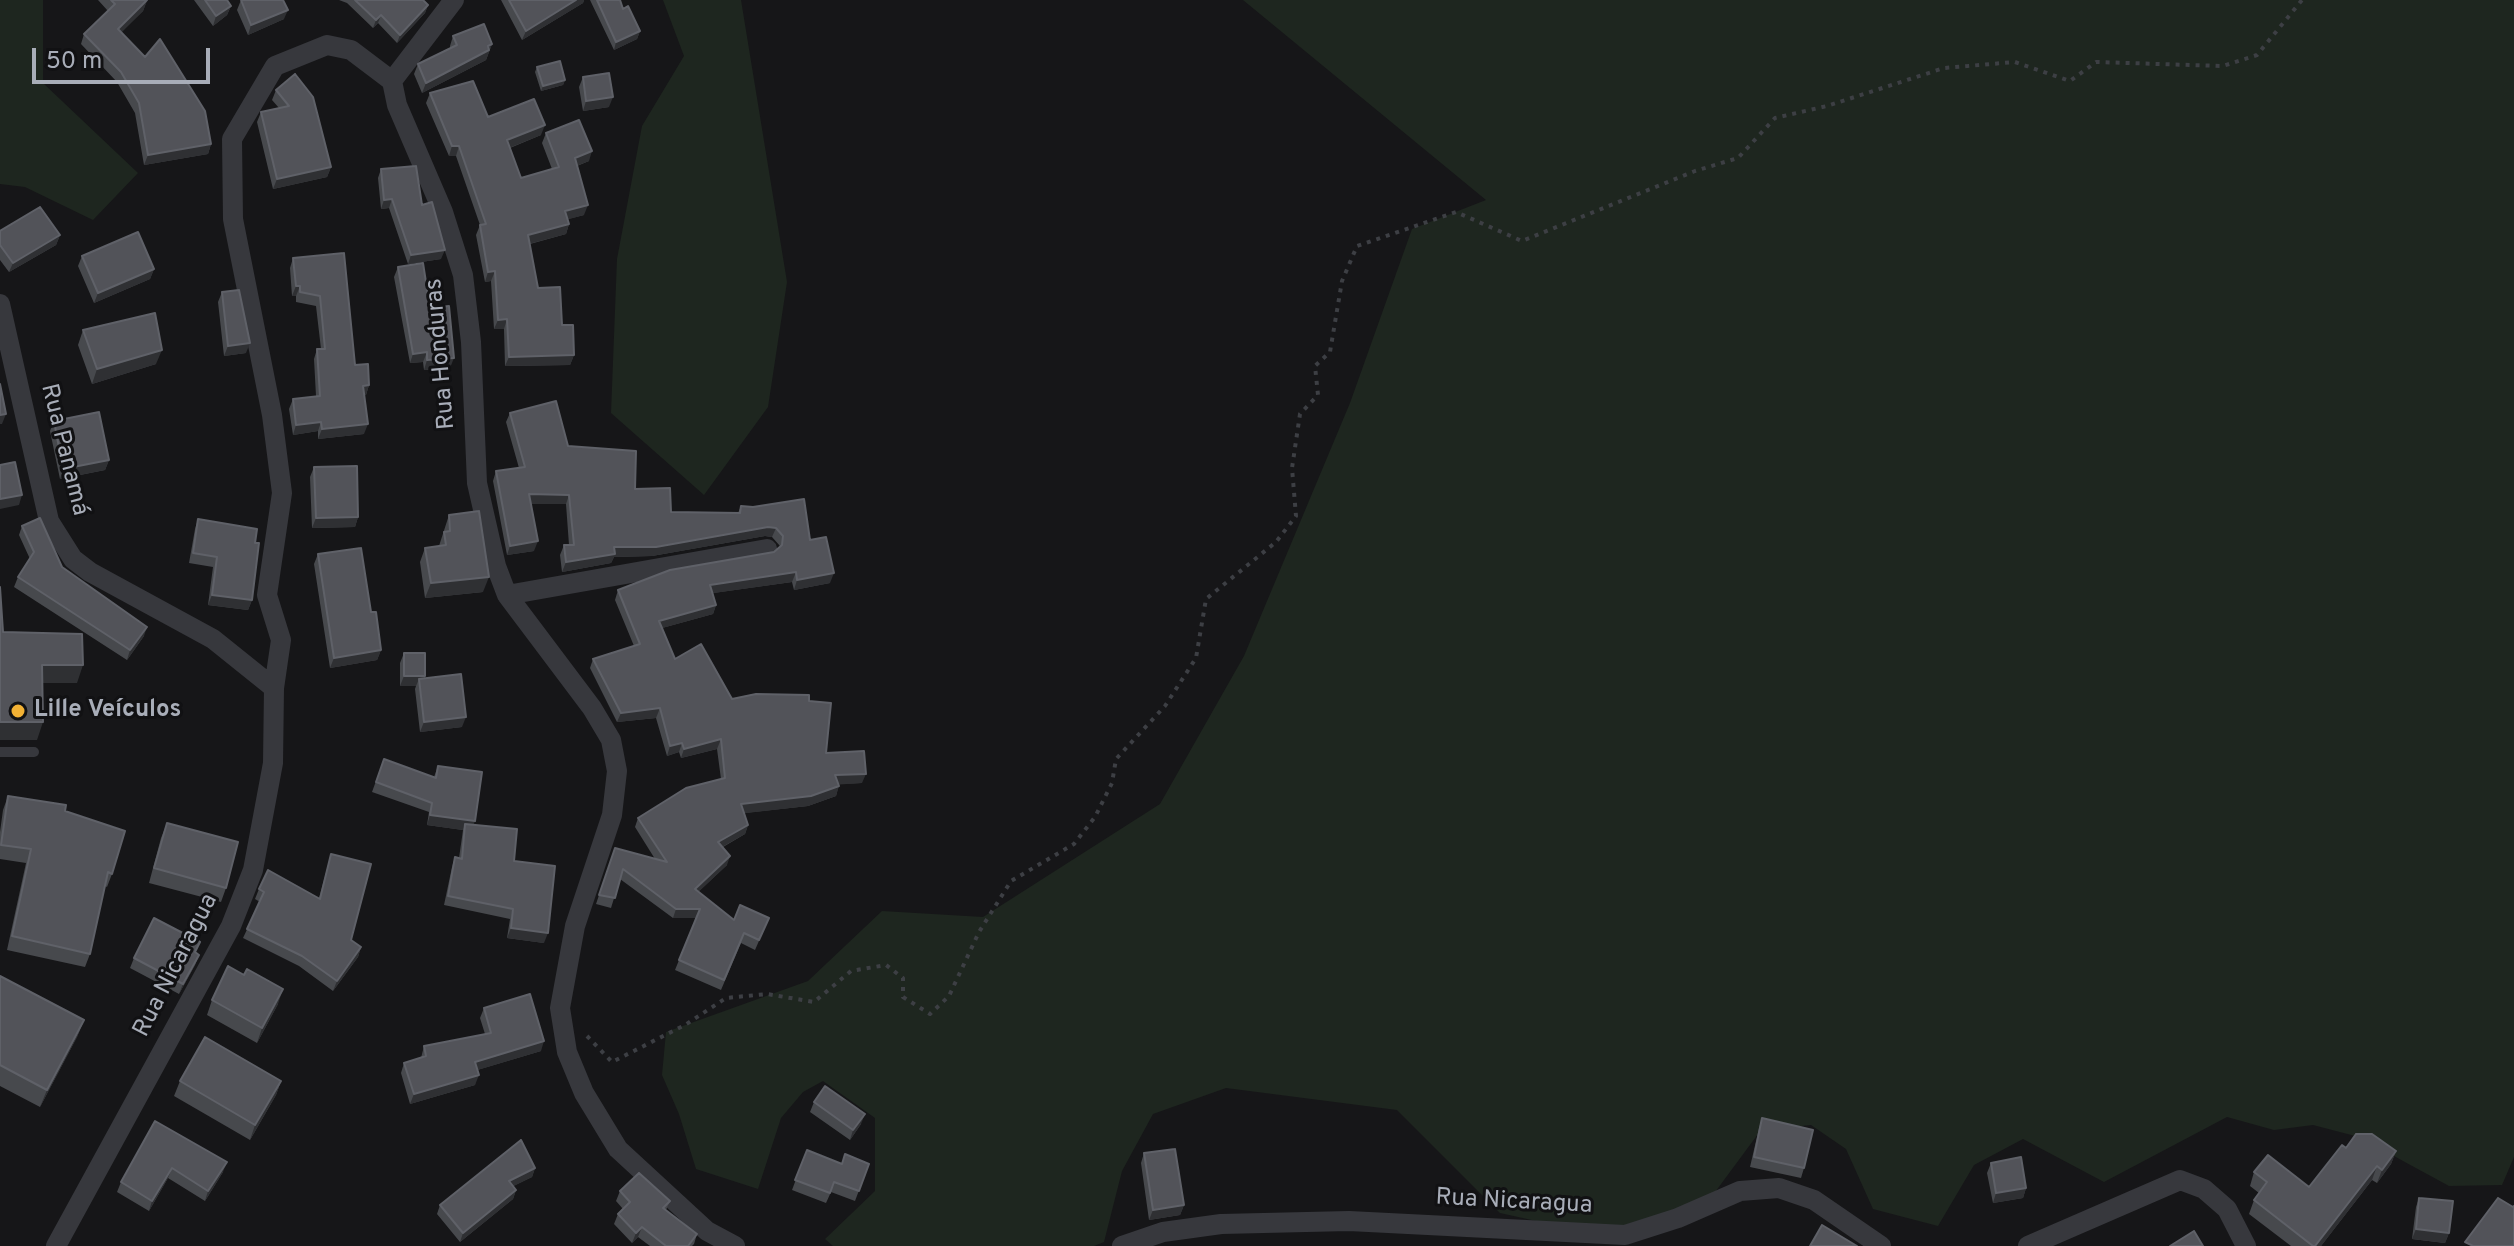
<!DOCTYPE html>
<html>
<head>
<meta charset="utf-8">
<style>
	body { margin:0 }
	#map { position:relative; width:2514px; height:1246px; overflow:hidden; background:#161618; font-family:Overpass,sans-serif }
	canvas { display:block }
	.scale { position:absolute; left:32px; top:48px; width:178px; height:36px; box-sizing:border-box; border:4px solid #a8adb8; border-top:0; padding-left:10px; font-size:24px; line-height:28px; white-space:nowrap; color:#a8adb8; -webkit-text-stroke:6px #111113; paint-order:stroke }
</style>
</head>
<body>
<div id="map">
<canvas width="2514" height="1246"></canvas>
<div class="scale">50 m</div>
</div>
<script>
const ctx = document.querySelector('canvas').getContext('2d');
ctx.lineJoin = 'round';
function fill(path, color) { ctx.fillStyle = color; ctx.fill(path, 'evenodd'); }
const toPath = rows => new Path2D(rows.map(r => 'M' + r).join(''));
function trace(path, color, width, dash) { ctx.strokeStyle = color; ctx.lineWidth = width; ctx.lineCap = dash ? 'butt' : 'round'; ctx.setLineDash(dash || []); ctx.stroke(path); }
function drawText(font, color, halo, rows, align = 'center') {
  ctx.font = font + ' Overpass,sans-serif'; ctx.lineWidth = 6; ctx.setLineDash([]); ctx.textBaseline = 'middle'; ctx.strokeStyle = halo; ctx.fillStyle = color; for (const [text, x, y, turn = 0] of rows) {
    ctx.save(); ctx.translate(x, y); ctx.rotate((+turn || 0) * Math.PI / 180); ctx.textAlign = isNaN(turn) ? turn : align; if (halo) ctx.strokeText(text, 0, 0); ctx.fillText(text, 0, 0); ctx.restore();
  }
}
const green = toPath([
	[0,0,43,0,43,83,138,173,93,220,25,187,0,184],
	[663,0,741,0,787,282,768,407,704,495,611,413,617,259,642,126,684,56],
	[1243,0,2514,0,2514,1157,2502,1185,2449,1186,2359,1137,2313,1125,2274,1130,2227,1117,2104,1182,2023,1139,1974,1165,1938,1226,1873,1209,1846,1149,1811,1125,1761,1130,1707,1203,1604,1236,1500,1213,1397,1110,1226,1088,1153,1114,1122,1171,1104,1242,1094,1246,833,1246,825,1239,875,1191,875,1118,823,1081,803,1092,781,1118,758,1189,696,1169,679,1114,662,1075,666,1032,808,981,882,911,983,917,1160,804,1244,656,1350,403,1412,229,1486,200]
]);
const path = toPath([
	[587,1036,612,1062,685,1025,726,998,767,994,814,1002,851,971,886,965,903,978,903,997,930,1014,949,996,979,932,1011,881,1074,844,1095,817,1112,783,1116,759,1165,706,1196,658,1206,599,1276,542,1296,516,1292,468,1300,414,1318,395,1315,366,1330,352,1342,281,1357,246,1456,212,1522,241,1695,171,1738,158,1775,118,1827,106,1944,68,2015,62,2070,81,2096,62,2223,66,2257,55,2302,0]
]);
const lane = toPath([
	[0,752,34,752]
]);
const street = toPath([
	[392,81,454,0],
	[0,304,49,521,73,559,90,572,213,639,274,688],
	[507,595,767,549],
	[56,1246,231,926,253,870,273,763,274,688,281,640,267,595,282,493,272,415,233,219,232,139,275,66,327,45,351,50,392,81,397,105,443,212,463,275,471,342,477,483,496,566,507,595,592,708,611,740,617,771,612,815,575,926,560,1008,567,1052,584,1093,618,1149,707,1231,735,1246],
	[1122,1246,1163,1232,1221,1224,1349,1221,1625,1235,1678,1218,1740,1191,1779,1188,1814,1200,1881,1246],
	[2028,1246,2180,1180,2204,1189,2227,1209,2246,1246]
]);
const wall = toPath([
	[98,0,147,0,143,11,121,32,211,144,208,154,144,165,135,113,117,82,81,44,84,34,108,11],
	[194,0,227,0,231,6,227,15,213,26],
	[241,0,284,19,248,35,237,10],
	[339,0,423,0,428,5,425,13,397,43,378,23,373,28,347,3],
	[501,0,584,0,583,3,522,40],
	[590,0,620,0,623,9,640,31,637,39,614,50],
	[453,36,492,44,486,60,422,93,414,74,418,64,450,48,450,46],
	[537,67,565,80,563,85,541,91,535,72],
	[295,74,331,167,327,177,273,189,257,122,261,112,279,108,272,100,276,90],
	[583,77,609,107,583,111,579,87],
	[430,93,488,117,541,135,510,148,521,178,552,169,542,143,546,133,589,161,577,166,584,215,568,219,569,224,566,234,530,244,538,288,562,325,574,355,570,365,505,366,504,329,494,329,491,281,485,282,476,235,480,225,456,156,449,156,426,103],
	[381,169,422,205,441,259,408,264,389,208,381,209,378,178],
	[0,231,60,235,56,245,9,272,0,260],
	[344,253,355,365,369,385,366,395,364,395,364,434,318,439,318,431,293,435,289,409,293,399,316,396,314,359,317,349,321,349,316,306,296,302,296,296,292,296,290,268,293,258],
	[82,256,154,269,150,279,94,303,78,266],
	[398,267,430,308,450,368,424,370,423,362,410,363,394,277],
	[222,292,246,353,224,356,218,302],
	[83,330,156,364,92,384,78,345],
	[510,413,568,446,671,512,738,513,741,506,810,540,830,583,794,590,792,582,713,593,716,605,713,614,662,628,675,659,732,699,809,701,826,753,862,783,839,784,836,796,808,806,744,813,748,825,745,834,723,847,727,865,698,892,734,920,769,918,755,950,741,943,721,990,675,970,696,918,673,918,620,879,611,908,596,904,615,848,655,859,635,827,638,818,721,779,717,749,681,758,679,752,667,756,656,718,617,722,590,668,593,659,634,646,615,600,618,590,774,552,780,546,772,537,765,536,652,556,614,557,611,563,562,572,560,555,564,545,569,545,566,504,531,504,534,551,507,555,493,481,496,471,519,468,506,422],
	[54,421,109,460,105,470,60,479,50,431],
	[314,467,358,517,355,527,312,528,310,477],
	[449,515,483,592,425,598,420,562,425,548,439,546],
	[198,519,255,543,252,600,248,610,208,605,213,567,189,563,195,529],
	[22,526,62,567,144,636,127,660,14,587,18,577,30,559,19,535],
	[318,554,371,612,381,650,377,660,330,668,314,564],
	[404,653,425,676,425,678,462,727,420,732,415,689,416,686,400,686,400,663],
	[384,759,434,777,438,766,474,825,514,861,544,943,507,938,510,919,444,905,452,867,455,857,459,858,463,830,427,825,429,812,372,792],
	[8,796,65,811,112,874,107,887,105,886,90,954,85,967,7,950,26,863,0,859,0,832,3,810],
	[167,823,226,888,221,902,149,883,161,838],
	[331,854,351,940,361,947,358,957,333,991,299,966,243,938,260,902,255,899,259,889,319,898],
	[199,955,195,965,179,994,130,968,134,958],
	[0,976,84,1020,77,1037,40,1107,0,1086],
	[212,1000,278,1004,257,1043,207,1015],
	[484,1008,541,1051,477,1070,475,1085,410,1104,401,1073,404,1063,421,1058,424,1046,485,1034,480,1018],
	[180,1081,281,1081,276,1095,250,1140,174,1096],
	[814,1102,861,1124,850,1140,810,1112],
	[1762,1118,1804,1168,1801,1178,1750,1167,1759,1128],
	[155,1121,223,1172,205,1201,168,1178,149,1211,117,1192,121,1182],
	[807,1150,842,1164,869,1164,855,1201,831,1192,826,1203,792,1190],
	[2396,1151,2391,1164,2377,1183,2372,1180,2321,1246,2291,1246,2249,1214,2254,1200,2259,1193,2250,1186,2254,1172,2309,1187],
	[1144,1153,1184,1205,1180,1215,1149,1220,1141,1163],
	[1991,1163,2026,1188,2023,1198,1993,1203,1987,1173],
	[535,1168,532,1177,513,1186,516,1190,513,1199,460,1242,437,1214,440,1205],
	[620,1191,670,1201,666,1210,697,1234,694,1244,692,1246,650,1246,638,1237,632,1243,614,1224,618,1214,623,1209,616,1201],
	[2419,1198,2449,1233,2445,1243,2412,1239,2416,1207]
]);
const shadedWall = toPath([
	[576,0,584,0,583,3,522,40,526,31],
	[147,1,143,11,115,39,118,29],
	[428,5,425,13,397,43,400,35],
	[231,6,227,15,213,26,216,16],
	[288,10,284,19,248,35,251,25],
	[381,15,378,23,373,28,376,20],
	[640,31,637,39,614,50,616,42],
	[492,44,486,60,422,93,426,83],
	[565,80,563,85,541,91,543,86],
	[613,97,609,107,583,111,586,101],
	[545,125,541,135,504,150,507,140],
	[211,144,208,154,144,165,148,155],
	[452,146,459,146,456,156,449,156],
	[592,151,589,161,571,168,575,158],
	[331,167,327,177,273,189,277,179],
	[392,199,389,208,381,209,384,200],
	[588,205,584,215,562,221,565,211],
	[569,224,566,234,525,245,528,235],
	[60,235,56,245,9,272,13,263],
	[445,250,441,259,408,264,411,255],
	[154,269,150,279,94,303,98,293],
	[495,271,491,281,485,282,488,272],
	[296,286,300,286,296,296,292,296],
	[507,319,504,329,494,329,498,320],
	[250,343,246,353,224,356,228,346],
	[162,350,156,364,92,384,97,369],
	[427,352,423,362,410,363,413,354],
	[574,355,570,365,505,366,509,357],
	[454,358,450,368,424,370,427,360],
	[369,385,366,395,359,396,363,386],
	[6,414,2,424,0,424,0,415],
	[321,422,318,431,293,435,296,425],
	[368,424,364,434,318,439,322,429],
	[109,460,105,470,60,479,63,469],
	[529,494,569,495,566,504,526,504],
	[22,495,19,505,0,509,0,499],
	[358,517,355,527,312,528,316,518],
	[768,527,776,528,772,537,765,536,652,556,614,557,611,563,562,572,566,562,614,547],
	[538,541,534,551,507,555,510,546],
	[796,572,792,582,707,594,710,585],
	[834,573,830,583,794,590,797,580],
	[489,577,483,592,425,598,431,583],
	[212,595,252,600,248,610,208,605],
	[716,605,713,614,655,630,659,621],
	[147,627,144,636,127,660,130,650],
	[381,650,377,660,330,668,334,658],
	[42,665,83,665,77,683,35,683],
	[404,676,425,676,422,686,419,679,416,686,400,686],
	[660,708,656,718,617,722,621,713],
	[466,717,462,727,420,732,424,722],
	[0,722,43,722,37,740,0,740],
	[721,739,717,749,681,758,684,749],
	[682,743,679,752,667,756,670,746],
	[866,774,862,783,832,785,835,775],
	[839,786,836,796,808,806,738,814,741,804],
	[430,815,475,821,471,831,465,824,463,830,427,825],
	[748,825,745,834,715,851,718,842],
	[730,856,727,865,691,899,695,889],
	[676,909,700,909,697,918,673,918],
	[511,928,548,933,544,943,507,938],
	[361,947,358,957,333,991,337,981],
	[199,955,195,965,179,994,183,984],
	[283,989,278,1004,257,1043,262,1028],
	[84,1020,77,1037,40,1107,47,1090],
	[544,1041,541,1051,471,1072,475,1062],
	[479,1075,475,1085,410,1104,414,1094],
	[281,1081,276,1095,250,1140,255,1125],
	[865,1114,861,1124,850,1140,853,1130],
	[2396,1151,2391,1164,2377,1183,2382,1170],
	[227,1162,223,1172,205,1201,208,1191],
	[2377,1166,2372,1180,2321,1246,2315,1246],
	[172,1168,168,1178,149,1211,152,1201],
	[535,1168,532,1177,506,1190,509,1181],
	[2026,1188,2023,1198,1993,1203,1996,1193],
	[516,1190,513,1199,460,1242,463,1233],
	[1184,1205,1180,1215,1149,1220,1153,1210],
	[642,1227,638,1237,632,1243,636,1233],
	[2416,1229,2449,1233,2445,1243,2412,1239]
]);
const building = toPath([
	[111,0,147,0,118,29,145,57,160,39,205,111,211,144,148,155,139,103,121,72,84,34,115,4,111,0],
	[205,0,227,0,231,6,216,16,205,0],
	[241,0,283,0,288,10,251,25,241,0],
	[355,0,423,0,428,5,400,35,381,15,376,20,355,0],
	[509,0,576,0,526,31,509,0],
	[597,0,620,0,623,9,628,6,640,31,616,42,597,0],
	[484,24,492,44,488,46,489,50,426,83,418,64,457,45,453,36,484,24],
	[560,61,565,80,543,86,537,67,560,61],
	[609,73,613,97,586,101,583,77,609,73],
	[295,74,313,97,331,167,277,179,261,112,289,106,276,90,295,74],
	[473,81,488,117,534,99,545,125,507,140,521,178,559,167,546,133,579,120,592,151,575,158,588,205,565,211,569,224,528,235,538,288,560,287,562,325,573,325,574,355,509,357,507,319,498,320,495,271,488,272,480,225,486,224,459,146,452,146,430,93,473,81],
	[416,166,422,205,432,202,445,250,411,255,392,199,384,200,381,169,416,166],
	[40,207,60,235,13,263,0,245,0,231,40,207],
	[138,232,154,269,98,293,82,256,138,232],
	[344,253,355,365,368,364,369,385,363,386,368,424,322,429,321,422,296,425,293,399,320,396,317,349,325,349,320,296,300,292,300,286,296,286,293,258,344,253],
	[423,263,430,308,449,306,454,358,427,360,427,352,413,354,398,267,423,263],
	[239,290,250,343,228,346,222,292,239,290],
	[155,313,162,350,97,369,83,330,155,313],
	[0,384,6,414,0,415,0,384],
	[556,401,568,446,636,451,635,489,670,488,671,512,740,513,741,506,753,507,804,499,810,540,826,537,834,573,797,580,796,572,710,585,716,605,659,621,675,659,701,644,732,699,756,694,809,695,809,701,831,703,826,753,864,751,866,774,835,775,839,786,811,796,741,804,748,825,718,842,730,856,695,889,734,920,740,905,769,918,759,940,744,933,724,980,679,960,700,909,676,909,623,869,615,898,599,895,615,848,667,862,638,818,686,788,725,778,721,739,684,749,682,743,670,746,660,708,621,713,593,659,640,644,618,590,670,570,774,552,782,545,783,536,776,528,768,527,656,547,614,547,615,554,566,562,564,545,574,545,569,495,529,494,538,541,510,546,496,471,525,467,510,413,556,401],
	[99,412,109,460,63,469,54,421,99,412],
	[15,462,22,495,0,499,0,465,15,462],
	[357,466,358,517,316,518,314,467,357,466],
	[479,511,489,577,431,583,425,548,446,545,444,532,450,531,449,515,479,511],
	[40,518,62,567,147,627,130,650,18,577,34,552,22,526,40,518],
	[198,519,257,529,255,543,259,543,252,600,212,595,217,557,193,553,198,519],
	[361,548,371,612,376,612,381,650,334,658,318,554,361,548],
	[0,587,3,632,82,634,83,665,42,665,43,722,0,722,0,587],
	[404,653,425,653,425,676,404,676,404,653],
	[461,674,466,717,424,722,419,679,461,674],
	[384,759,436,778,438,766,482,772,475,821,430,815,432,803,376,782,384,759],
	[8,796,66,805,65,811,125,831,112,874,108,872,90,954,12,936,31,849,1,845,8,796],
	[167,823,238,842,226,888,154,868,167,823],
	[465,824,517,829,514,861,555,866,548,933,511,928,513,909,448,896,455,857,462,859,465,824],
	[331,854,371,864,351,940,361,947,337,981,302,956,247,929,264,892,259,889,268,870,320,899,331,854],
	[154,918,200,942,195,952,199,955,183,984,134,958,154,918],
	[228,966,244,975,247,969,283,989,262,1028,212,1000,228,966],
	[0,976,84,1020,47,1090,0,1065,0,976],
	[530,994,544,1041,475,1062,479,1075,414,1094,404,1063,426,1056,424,1046,491,1033,484,1008,530,994],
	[205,1037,281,1081,255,1125,180,1081,205,1037],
	[825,1086,865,1114,853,1130,814,1102,825,1086],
	[1762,1118,1813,1130,1804,1168,1754,1157,1762,1118],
	[155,1121,227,1162,208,1191,172,1168,152,1201,121,1182,155,1121],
	[2356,1134,2372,1134,2396,1151,2382,1170,2377,1166,2315,1246,2313,1246,2254,1200,2267,1182,2254,1172,2268,1155,2309,1187,2342,1145,2346,1148,2356,1134],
	[521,1140,535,1168,509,1181,516,1190,463,1233,440,1205,521,1140],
	[1175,1149,1184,1205,1153,1210,1144,1153,1175,1149],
	[807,1150,842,1164,845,1154,869,1164,859,1191,834,1182,830,1193,795,1180,807,1150],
	[2021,1157,2026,1188,1996,1193,1991,1163,2021,1157],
	[639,1173,670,1201,663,1208,697,1234,688,1246,666,1246,642,1227,636,1233,618,1214,630,1202,620,1191,639,1173],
	[2419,1198,2453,1201,2449,1233,2416,1229,2419,1198],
	[2498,1198,2513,1207,2514,1206,2514,1246,2473,1246,2465,1242,2498,1198],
	[1822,1225,1857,1246,1810,1246,1822,1225],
	[2194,1231,2203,1246,2170,1246,2194,1231]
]);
const markers = [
	[18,711,8,"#f2b134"]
];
const streetNames = [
	["Rua Honduras",442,354,-95],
	["Rua Panamá",63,450,76],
	["Rua Nicaragua",177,966,-63],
	["Rua Nicaragua",1514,1203,3]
];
const poiNames = [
	["Lille Veículos",34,711]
];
fill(green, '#1e261f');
trace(path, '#3d3f44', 4, [4, 6]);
trace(lane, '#37383d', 10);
trace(street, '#37383d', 20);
fill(wall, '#47494d');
fill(shadedWall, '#2f3033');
fill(building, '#525359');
trace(building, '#5f6168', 2);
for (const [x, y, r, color] of markers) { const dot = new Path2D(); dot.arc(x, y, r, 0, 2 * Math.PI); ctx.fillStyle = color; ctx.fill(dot); trace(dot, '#111113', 3); }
drawText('24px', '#a8adb8', '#111113', streetNames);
drawText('bold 24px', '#a8adb8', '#111113', poiNames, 'left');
</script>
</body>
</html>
